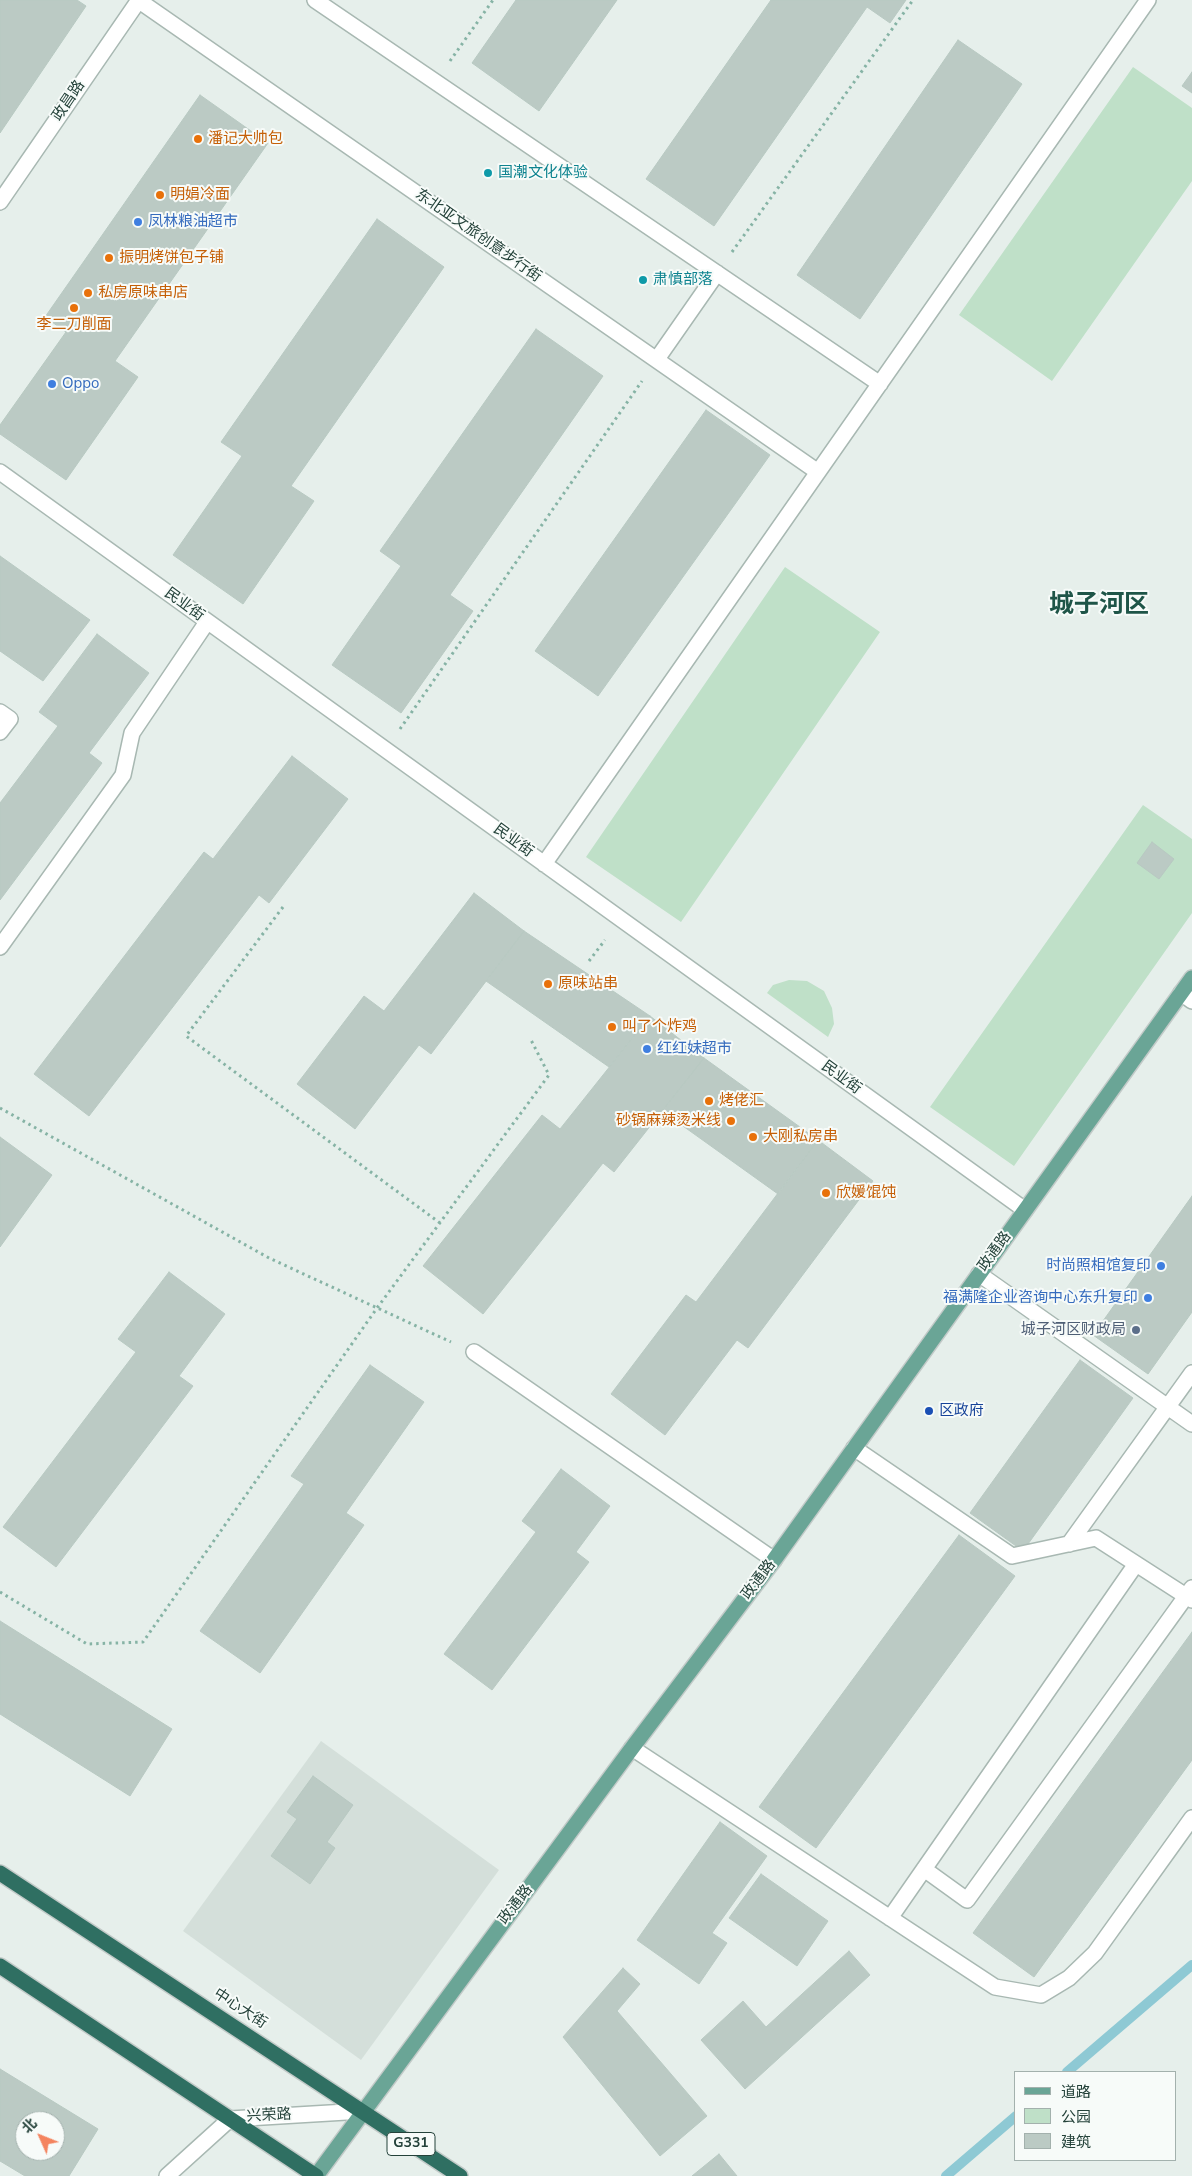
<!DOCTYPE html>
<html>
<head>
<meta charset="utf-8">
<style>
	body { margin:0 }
	#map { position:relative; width:1192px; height:2176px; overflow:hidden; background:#e6efeb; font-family:"Nunito Sans","Noto Sans SC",sans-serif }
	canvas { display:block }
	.legend { position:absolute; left:1014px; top:2071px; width:162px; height:90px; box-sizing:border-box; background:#f7fbf9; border:1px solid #a3b1ad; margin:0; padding:6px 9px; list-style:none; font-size:15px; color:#24423a }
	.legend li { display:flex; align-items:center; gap:10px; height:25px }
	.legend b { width:25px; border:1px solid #a3b1ad }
	.north { position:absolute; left:15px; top:2111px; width:50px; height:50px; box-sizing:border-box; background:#f7fbf9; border:1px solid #a3b1ad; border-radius:50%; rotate:314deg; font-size:14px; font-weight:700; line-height:20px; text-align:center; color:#24423a }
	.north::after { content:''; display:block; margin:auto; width:18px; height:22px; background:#f4845f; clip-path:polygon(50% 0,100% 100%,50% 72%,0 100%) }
</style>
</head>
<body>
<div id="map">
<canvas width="1192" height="2176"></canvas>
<ul class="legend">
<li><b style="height:6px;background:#6aa596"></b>道路</li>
<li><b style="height:14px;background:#bfe0c8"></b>公园</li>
<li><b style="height:14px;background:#bbcac4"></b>建筑</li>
</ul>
<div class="north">北</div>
</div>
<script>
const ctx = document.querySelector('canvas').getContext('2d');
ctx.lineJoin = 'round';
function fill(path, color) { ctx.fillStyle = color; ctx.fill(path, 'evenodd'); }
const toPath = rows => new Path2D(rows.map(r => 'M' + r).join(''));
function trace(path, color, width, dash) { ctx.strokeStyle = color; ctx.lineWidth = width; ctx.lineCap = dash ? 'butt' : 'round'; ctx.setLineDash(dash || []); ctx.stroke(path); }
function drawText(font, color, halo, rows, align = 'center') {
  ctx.font = font + ' "Nunito Sans","Noto Sans SC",sans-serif'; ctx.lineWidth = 4; ctx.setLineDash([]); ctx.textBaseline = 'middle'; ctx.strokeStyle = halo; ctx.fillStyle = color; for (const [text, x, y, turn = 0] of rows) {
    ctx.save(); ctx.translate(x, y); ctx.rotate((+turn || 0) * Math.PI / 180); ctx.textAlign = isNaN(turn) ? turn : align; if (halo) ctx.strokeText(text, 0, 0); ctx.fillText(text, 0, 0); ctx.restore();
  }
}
const built = toPath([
	[321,1741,499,1870,361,2060,183,1931]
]);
const green = toPath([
	[1133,67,1192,108,1192,181,1052,381,959,315],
	[785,567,880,632,681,922,586,857],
	[1143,805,1192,839,1192,913,1014,1166,930,1107],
	[789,980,807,981,824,991,832,1008,834,1024,828,1037,767,993,773,985]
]);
const stream = toPath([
	[1067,2072,1192,1965],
	[946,2176,1016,2116]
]);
const building = toPath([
	[0,0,77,0,86,6,0,133,0,0],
	[516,0,617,0,539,111,472,63,516,0],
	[771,0,906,0,890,23,867,7,714,226,646,179,771,0],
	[958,40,1022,84,860,319,797,275,958,40],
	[1192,72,1192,93,1182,86,1192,72],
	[200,95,268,143,115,361,138,377,66,480,0,434,0,425,66,332,45,317,200,95],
	[377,219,444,267,291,486,314,501,243,604,173,555,242,456,221,442,377,219],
	[536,329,603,376,450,595,473,611,401,713,332,665,401,566,380,551,536,329],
	[706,410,770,455,598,696,535,651,706,410],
	[0,556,90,620,43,681,0,651,0,556],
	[97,634,149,673,89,753,102,763,0,900,0,803,58,726,39,712,97,634],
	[292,756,348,799,269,903,259,895,89,1116,34,1074,204,852,213,859,292,756],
	[1152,842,1174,859,1159,879,1137,863,1152,842],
	[474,893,524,931,431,1054,419,1045,355,1129,297,1084,364,996,384,1011,474,893],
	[524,931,650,1016,609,1067,486,981,524,931],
	[650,1016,704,1058,614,1172,603,1163,483,1314,423,1266,542,1115,560,1129,650,1016],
	[704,1058,818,1140,778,1194,662,1111,704,1058],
	[0,1137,52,1175,0,1247,0,1137],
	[818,1140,873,1181,748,1348,737,1340,665,1435,611,1394,686,1295,696,1302,818,1140],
	[1192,1196,1192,1312,1148,1374,1093,1335,1192,1196],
	[169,1272,225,1314,179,1376,193,1386,56,1567,3,1527,136,1352,118,1339,169,1272],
	[1080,1360,1133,1398,1023,1551,970,1513,1080,1360],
	[370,1365,424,1402,346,1513,364,1525,260,1673,200,1631,304,1484,291,1476,370,1365],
	[561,1469,610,1506,576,1552,589,1562,492,1690,444,1654,536,1532,522,1521,561,1469],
	[959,1535,1015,1576,816,1848,759,1807,959,1535],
	[0,1621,172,1729,130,1796,0,1714,0,1621],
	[1192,1632,1192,1760,1034,1977,973,1933,1192,1632],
	[313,1776,353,1805,327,1842,335,1848,310,1884,271,1856,297,1819,287,1812,313,1776],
	[720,1822,767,1856,712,1933,727,1943,699,1984,637,1940,720,1822],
	[761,1874,828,1921,797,1966,729,1918,761,1874],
	[849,1951,870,1975,745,2089,701,2040,743,2001,766,2027,849,1951],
	[623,1968,640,1984,617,2011,707,2116,660,2156,563,2037,623,1968],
	[0,2069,98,2129,69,2176,25,2176,0,2161,0,2069],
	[25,2121,55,2121,55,2151,25,2151,25,2121],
	[719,2154,737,2176,692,2176,719,2154]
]);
const path = toPath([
	[450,61,493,0],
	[732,252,913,0],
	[400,729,642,381],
	[283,907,186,1036,440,1223],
	[589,961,605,940],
	[0,1108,269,1258,451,1342],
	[0,1592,87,1644,143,1642,377,1308,549,1075,531,1040]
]);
const minor = toPath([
	[138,0,818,472],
	[315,0,880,384],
	[0,202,139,0],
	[657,359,717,273],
	[0,472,1025,1210],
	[0,712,10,719,0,732],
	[544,864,1148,0],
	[0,947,123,775,132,733,207,622],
	[1181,993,1192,1001],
	[979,1274,1192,1424],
	[474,1352,774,1560],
	[854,1448,1012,1556,1096,1538,1192,1600],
	[1069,1544,1192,1373],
	[632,1748,995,1987,1041,1995,1069,1978,1095,1953,1192,1818],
	[924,1869,967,1900,1192,1588],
	[890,1918,1136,1564],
	[167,2176,230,2119,363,2111]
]);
const major = toPath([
	[316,2176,632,1748,774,1560,1192,978]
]);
const highway = toPath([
	[0,1873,460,2176],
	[0,1966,316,2176]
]);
const markers = [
	[198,139,5,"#e8710a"],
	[488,173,5,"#0f9aa8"],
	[160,195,5,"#e8710a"],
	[138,222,5,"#3f7fe0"],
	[109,258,5,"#e8710a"],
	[643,280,5,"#0f9aa8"],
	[88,293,5,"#e8710a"],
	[74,308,5,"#e8710a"],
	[52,384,5,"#3f7fe0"],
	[548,984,5,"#e8710a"],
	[612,1027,5,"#e8710a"],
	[647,1049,5,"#3f7fe0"],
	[709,1101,5,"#e8710a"],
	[731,1121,5,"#e8710a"],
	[753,1137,5,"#e8710a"],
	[826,1193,5,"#e8710a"],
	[1161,1266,5,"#3f7fe0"],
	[1148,1298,5,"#3f7fe0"],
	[1136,1330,5,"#5c6f8a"],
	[929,1411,5,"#1a4fb4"]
];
const shields = [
	[411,2144,48]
];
const shieldNames = [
	["G331",411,2144]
];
const streetNames = [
	["政昌路",69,101,-56],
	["东北亚文旅创意步行街",478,236,35],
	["民业街",184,605,36],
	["民业街",513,841,36],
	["民业街",841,1078,36],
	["政通路",995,1252,-54],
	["政通路",759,1580,-53],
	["政通路",516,1905,-53],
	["中心大街",240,2009,33],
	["兴荣路",269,2116,-3]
];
const foodNames = [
	["潘记大帅包",208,139],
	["明娟冷面",170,195],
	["振明烤饼包子铺",119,258],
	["私房原味串店",98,293],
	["李二刀削面",74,325,"center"],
	["原味站串",558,984],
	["叫了个炸鸡",622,1027],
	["烤佬汇",719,1101],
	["砂锅麻辣烫米线",721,1121,"right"],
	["大刚私房串",763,1137],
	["欣媛馄饨",836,1193]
];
const cultureNames = [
	["国潮文化体验",498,173],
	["肃慎部落",653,280]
];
const shopNames = [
	["凤林粮油超市",148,222],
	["Oppo",62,384],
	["红红妹超市",657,1049],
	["时尚照相馆复印",1151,1266,"right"],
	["福满隆企业咨询中心东升复印",1138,1298,"right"]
];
const serviceNames = [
	["城子河区财政局",1126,1330]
];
const transitNames = [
	["区政府",939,1411]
];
const townNames = [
	["城子河区",1099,606]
];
fill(built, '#d4dfda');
fill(green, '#bfe0c8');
trace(stream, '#8ec9d4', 10);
fill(building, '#bbcac4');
trace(building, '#b8c9c2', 1);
trace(minor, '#a8b8b2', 18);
trace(major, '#c2cac8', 18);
trace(highway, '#c2cac8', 18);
trace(path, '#86b3a5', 3, [2.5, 4]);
trace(minor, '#fff', 15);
trace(major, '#6aa596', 15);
trace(highway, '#2f6f62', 15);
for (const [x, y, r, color] of markers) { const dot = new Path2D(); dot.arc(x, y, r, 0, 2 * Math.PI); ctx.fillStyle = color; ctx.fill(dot); trace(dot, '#f7fbf9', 2); }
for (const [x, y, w] of shields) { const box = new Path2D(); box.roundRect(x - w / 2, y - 11.5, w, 23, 4); ctx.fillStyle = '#f7fbf9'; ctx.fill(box); trace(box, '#24423a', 1); }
drawText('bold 14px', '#24423a', null, shieldNames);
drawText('15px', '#24423a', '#f7fbf9', streetNames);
drawText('15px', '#c56008', '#f7fbf9', foodNames, 'left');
drawText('15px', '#0d838f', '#f7fbf9', cultureNames, 'left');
drawText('15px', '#366cbe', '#f7fbf9', shopNames, 'left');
drawText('15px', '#4e5e75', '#f7fbf9', serviceNames, 'right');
drawText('15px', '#164399', '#f7fbf9', transitNames, 'left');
drawText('bold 25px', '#1f5548', '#f7fbf9', townNames);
</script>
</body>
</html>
